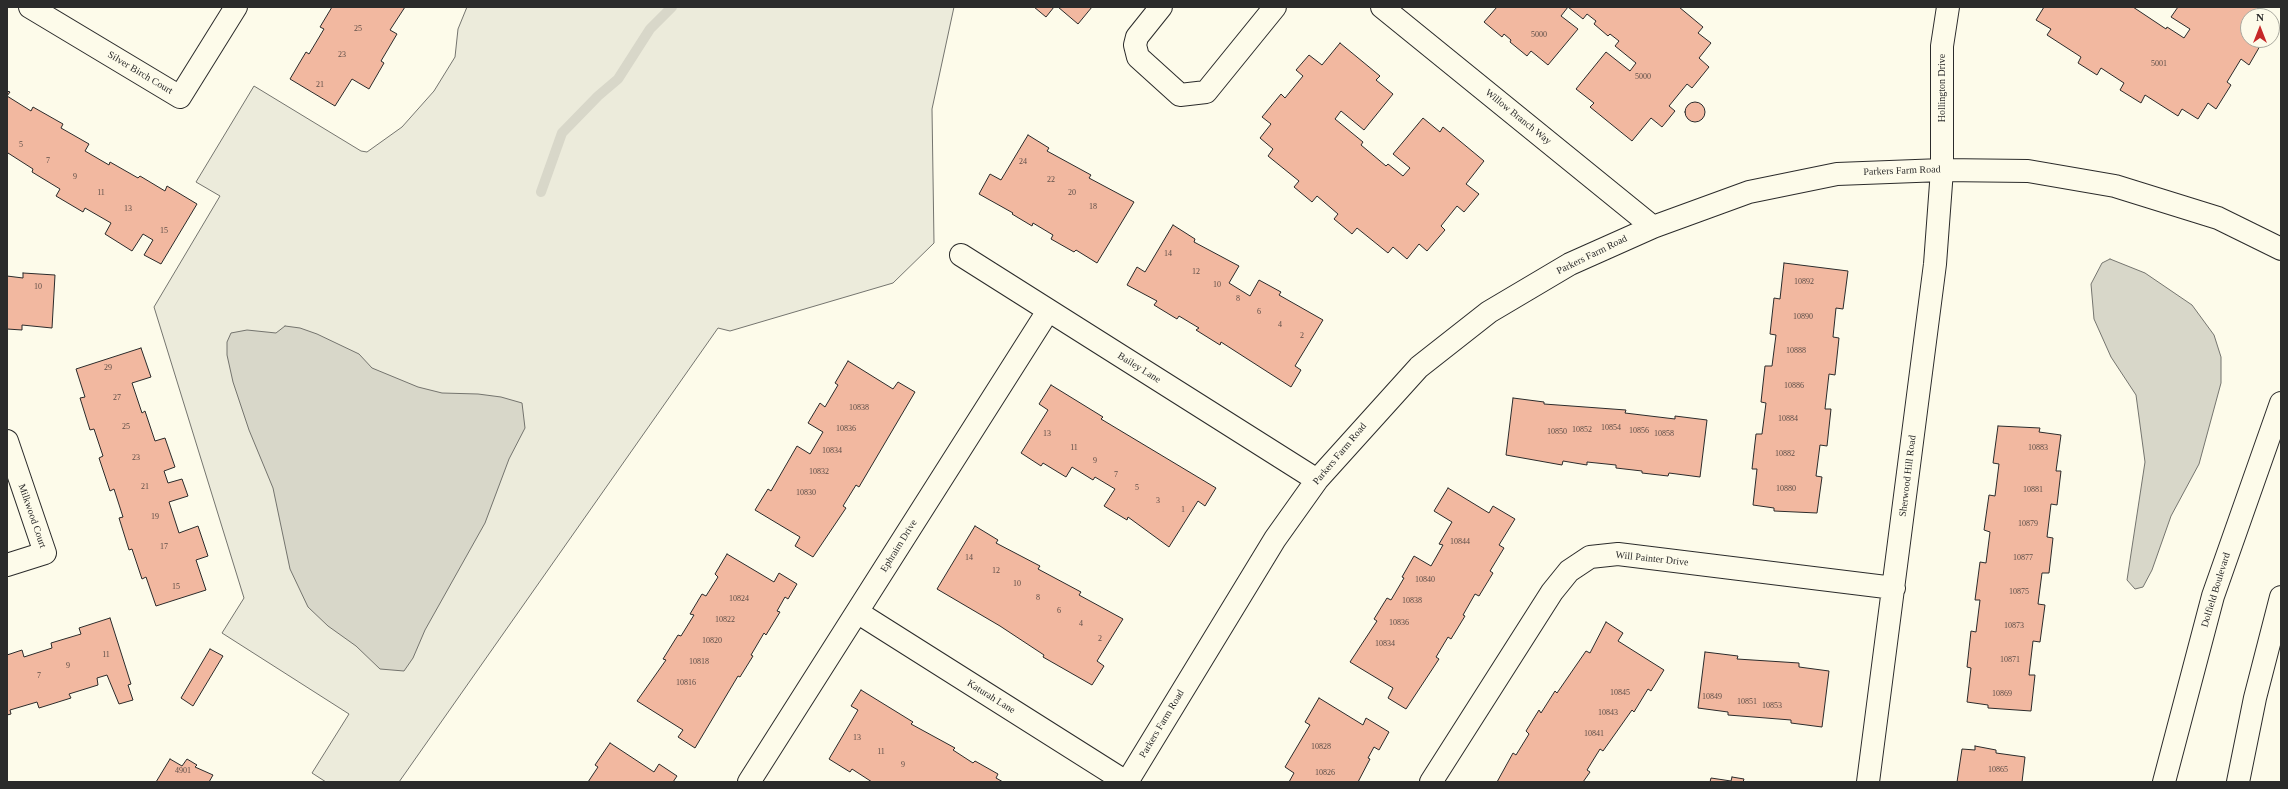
<!DOCTYPE html>
<html>
<head>
<meta charset="utf-8">
<style>
	body { margin:0 }
	#map { position:relative; width:2288px; height:789px; overflow:hidden; background:#fdfbea; font-family:"Times New Roman",serif }
	canvas { display:block }
	.frame { position:absolute; inset:0; border:8px solid #2b2b2b; pointer-events:none }
	.north { position:absolute; left:2240px; top:8px; width:40px; height:40px; box-sizing:border-box; background:#fdfbea; border:1px solid #a9a89e; border-radius:50%; rotate:0deg; font-size:11px; font-weight:700; line-height:16px; text-align:center; color:#2b2b2b }
	.north::after { content:''; display:block; margin:auto; width:14px; height:18px; background:#c62828; clip-path:polygon(50% 0,100% 100%,50% 72%,0 100%) }
</style>
</head>
<body>
<div id="map">
<canvas width="2288" height="789"></canvas>
<div class="frame"></div>
<div class="north">N</div>
</div>
<script>
const ctx = document.querySelector('canvas').getContext('2d');
ctx.lineJoin = 'round';
function fill(path, color) { ctx.fillStyle = color; ctx.fill(path, 'evenodd'); }
const toPath = rows => new Path2D(rows.map(r => 'M' + r).join(''));
function trace(path, color, width, dash) { ctx.strokeStyle = color; ctx.lineWidth = width; ctx.lineCap = dash ? 'butt' : 'round'; ctx.setLineDash(dash || []); ctx.stroke(path); }
function drawText(font, color, halo, rows, align = 'center') {
  ctx.font = font + ' "Times New Roman",serif'; ctx.lineWidth = 3; ctx.setLineDash([]); ctx.textBaseline = 'middle'; ctx.strokeStyle = halo; ctx.fillStyle = color; for (const [text, x, y, turn = 0] of rows) {
    ctx.save(); ctx.translate(x, y); ctx.rotate((+turn || 0) * Math.PI / 180); ctx.textAlign = isNaN(turn) ? turn : align; if (halo) ctx.strokeText(text, 0, 0); ctx.fillText(text, 0, 0); ctx.restore();
  }
}
const green = toPath([
	[467,7,954,7,932,109,934,243,893,283,730,331,718,328,399,782,326,782,312,773,349,714,222,633,244,598,154,307,220,196,196,182,254,86,361,151,367,152,402,127,434,91,455,57,458,29,467,7]
]);
const water = toPath([
	[2110,259,2145,273,2192,305,2214,335,2221,357,2221,383,2199,464,2171,516,2152,570,2143,587,2135,589,2127,580,2145,462,2136,395,2111,357,2094,319,2091,284,2102,263,2110,259],
	[285,326,300,328,317,334,359,354,372,368,418,387,442,393,478,394,501,397,522,403,525,428,509,459,485,523,425,630,413,658,404,671,380,669,356,646,328,626,308,607,290,569,273,488,249,430,233,382,227,355,227,342,231,333,247,330,276,333,285,326]
]);
const stream = toPath([
	[541,192,562,133,598,96,618,79,650,29,672,7]
]);
const building = toPath([
	[332,7,405,7,390,30,397,34,381,61,384,63,369,89,352,79,335,106,290,79,306,52,309,54,324,29,320,27,332,7],
	[1034,7,1054,7,1046,17,1034,7],
	[1058,7,1092,7,1078,24,1058,7],
	[1497,7,1568,7,1561,16,1578,29,1548,65,1531,51,1527,56,1510,42,1511,40,1504,34,1502,37,1484,22,1497,7],
	[1568,7,1679,7,1703,27,1698,33,1711,43,1699,58,1709,67,1692,88,1687,84,1669,106,1675,111,1662,127,1651,118,1632,141,1590,107,1594,103,1576,89,1606,52,1630,71,1636,63,1615,46,1619,41,1610,34,1608,36,1594,24,1596,21,1587,14,1583,19,1568,7],
	[2044,7,2133,7,2166,29,2167,27,2184,38,2190,29,2171,17,2178,7,2256,7,2263,12,2261,16,2248,16,2247,38,2260,46,2249,65,2241,59,2227,82,2231,85,2216,109,2208,103,2198,119,2182,109,2178,116,2145,95,2141,103,2120,90,2124,83,2101,68,2097,75,2078,63,2081,57,2047,35,2051,29,2036,20,2044,7],
	[1340,43,1380,76,1376,80,1393,94,1364,130,1341,111,1335,119,1363,142,1361,145,1386,166,1388,164,1403,176,1410,168,1393,154,1423,118,1440,132,1443,127,1484,161,1466,184,1479,194,1464,212,1457,206,1441,226,1445,230,1427,251,1419,244,1407,259,1393,247,1388,253,1357,228,1352,234,1334,219,1338,214,1317,196,1312,202,1294,187,1299,181,1268,156,1273,149,1260,138,1271,124,1262,117,1281,94,1285,98,1303,76,1296,70,1309,55,1322,65,1340,43],
	[7,91,10,92,7,96,31,111,33,107,63,124,61,128,89,144,85,151,109,165,110,162,138,178,140,176,165,191,167,186,197,204,161,264,144,255,153,240,143,234,132,251,105,234,111,223,85,208,83,212,56,196,60,189,32,172,33,169,8,153,7,156,7,91],
	'1685 112a10 10 0 1 1 20 0a10 10 0 1 1-20 0Z',
	[1028,135,1049,148,1047,151,1091,175,1089,178,1134,202,1097,263,1076,250,1074,252,1051,239,1053,235,1033,223,1032,226,1012,214,1013,213,979,194,990,174,1001,180,1028,135],
	[1173,225,1195,239,1194,242,1239,266,1229,283,1250,296,1259,280,1281,292,1279,295,1323,320,1295,366,1301,370,1291,387,1221,342,1220,345,1196,330,1199,328,1179,316,1177,319,1154,305,1157,301,1127,285,1137,267,1145,272,1173,225],
	[1784,263,1848,271,1843,309,1836,308,1833,337,1839,338,1835,375,1829,374,1825,409,1831,409,1827,446,1820,445,1816,476,1822,477,1817,513,1774,511,1774,508,1753,505,1757,469,1752,469,1756,434,1762,434,1766,403,1761,402,1765,366,1772,366,1776,335,1770,334,1774,298,1780,299,1784,263],
	[23,273,55,275,52,328,22,325,22,330,7,329,7,276,23,278,23,273],
	[141,348,151,377,132,383,142,413,145,411,155,441,165,438,175,467,164,471,168,483,182,479,188,496,169,502,179,533,198,526,208,556,196,560,206,590,156,606,146,577,142,579,132,549,129,550,119,518,123,517,114,489,110,491,99,458,103,456,94,429,90,430,80,398,85,397,76,369,141,348],
	[848,361,893,389,898,382,915,392,859,487,856,485,843,506,846,508,813,557,795,546,800,537,755,510,768,489,771,491,797,446,810,454,823,432,808,423,820,403,825,407,838,385,835,383,848,361],
	[1051,385,1103,417,1101,419,1216,488,1205,506,1198,501,1169,547,1128,517,1127,520,1104,506,1115,489,1095,477,1093,480,1072,467,1066,477,1043,463,1041,466,1021,453,1048,410,1039,404,1051,385],
	[1513,398,1544,402,1544,404,1626,410,1625,413,1675,419,1675,416,1707,420,1700,477,1669,473,1668,476,1642,473,1642,471,1616,468,1616,465,1587,462,1587,465,1563,461,1562,465,1506,455,1513,398],
	[1998,426,2040,428,2039,432,2061,435,2056,471,2061,471,2057,505,2051,504,2047,537,2053,538,2049,573,2042,573,2038,604,2045,605,2040,642,2033,641,2029,675,2035,675,2031,711,1988,708,1988,705,1967,702,1971,668,1967,667,1971,631,1976,632,1980,600,1975,600,1980,562,1986,563,1990,532,1984,530,1989,495,1995,496,1999,464,1993,463,1998,426],
	[1448,488,1489,513,1493,506,1515,519,1499,545,1504,548,1490,571,1493,573,1479,596,1475,594,1463,615,1465,616,1451,639,1448,637,1436,657,1439,659,1406,709,1388,698,1393,688,1350,662,1377,621,1374,619,1387,598,1391,600,1404,578,1402,577,1414,556,1431,566,1443,545,1439,544,1452,522,1434,511,1448,488],
	[975,526,998,540,996,543,1040,566,1038,569,1081,592,1079,595,1123,619,1097,661,1104,666,1092,685,1043,657,1044,655,1000,626,937,589,975,526],
	[727,554,774,582,779,573,797,584,788,599,785,597,777,611,780,612,766,635,764,633,751,655,753,656,740,677,738,676,695,748,678,737,683,730,637,701,666,660,663,659,678,635,681,636,694,615,690,614,702,594,706,596,718,577,715,574,727,554],
	[110,618,131,684,128,685,133,700,119,704,107,675,97,678,98,685,69,694,71,698,39,708,37,702,10,710,11,714,7,715,7,655,22,650,24,657,52,648,51,643,81,634,79,628,110,618],
	[1606,622,1623,633,1618,641,1664,670,1651,691,1648,689,1634,712,1632,710,1603,751,1600,749,1587,770,1590,772,1583,782,1497,782,1513,753,1516,755,1529,734,1526,731,1539,710,1541,713,1555,691,1557,693,1586,651,1590,653,1606,622],
	[210,649,223,656,193,706,181,698,210,649],
	[1705,652,1738,656,1737,659,1799,663,1799,667,1829,671,1822,727,1791,723,1791,720,1728,715,1728,712,1698,708,1705,652],
	[861,690,913,722,911,724,955,748,953,750,973,763,975,761,998,774,996,778,1003,782,872,782,852,769,850,772,829,759,858,710,851,706,861,690],
	[1319,698,1363,725,1366,718,1389,732,1379,750,1374,747,1368,758,1370,759,1358,782,1289,782,1294,773,1285,767,1310,725,1305,722,1319,698],
	[610,743,654,772,659,764,677,776,673,782,588,782,598,767,595,765,610,743],
	[1975,746,1996,750,1996,753,2025,757,2022,782,1952,782,1957,782,1962,749,1975,750,1975,746],
	[170,759,182,766,187,759,197,765,195,767,213,775,209,782,156,782,170,759],
	[1732,777,1744,779,1743,782,1746,782,1710,782,1711,778,1731,781,1732,777]
]);
const minor = toPath([
	[30,7,180,97,236,7],
	[1161,7,1137,37,1135,45,1138,57,1180,95,1206,92,1275,7],
	[1382,7,1653,227],
	[961,255,1317,480],
	[7,441,45,553,7,565],
	[857,612,1126,782],
	[749,782,1048,311],
	[1127,782,1275,539,1317,480,1419,367,1489,312,1570,264,1653,227,1749,192,1837,174,1942,170,2028,171,2115,186,2218,218,2281,249],
	[1431,782,1552,592,1569,571,1590,557,1618,554,1894,588],
	[1868,782,1935,264,1942,170,1942,46,1948,7]
]);
const major = toPath([
	[2164,782,2213,596,2281,403],
	[2238,782,2255,698,2281,597]
]);
const numberNames = [
	["25",358,29],
	["5000",1539,35],
	["23",342,55],
	["5001",2159,64],
	["5000",1643,77],
	["21",320,85],
	["5",21,145],
	["7",48,161],
	["24",1023,162],
	["9",75,177],
	["22",1051,180],
	["11",101,193],
	["20",1072,193],
	["18",1093,207],
	["13",128,209],
	["15",164,231],
	["14",1168,254],
	["12",1196,272],
	["10892",1804,282],
	["10",1217,285],
	["10",38,287],
	["8",1238,299],
	["6",1259,312],
	["10890",1803,317],
	["4",1280,325],
	["2",1302,336],
	["10888",1796,351],
	["29",108,368],
	["10886",1794,386],
	["27",117,398],
	["10838",859,408],
	["10884",1788,419],
	["25",126,427],
	["10854",1611,428],
	["10836",846,429],
	["10852",1582,430],
	["10856",1639,431],
	["10850",1557,432],
	["13",1047,434],
	["10858",1664,434],
	["11",1074,448],
	["10883",2038,448],
	["10834",832,451],
	["10882",1785,454],
	["23",136,458],
	["9",1095,461],
	["10832",819,472],
	["7",1116,475],
	["21",145,487],
	["5",1137,488],
	["10880",1786,489],
	["10881",2033,490],
	["10830",806,493],
	["3",1158,501],
	["1",1183,510],
	["19",155,517],
	["10879",2028,524],
	["10844",1460,542],
	["17",164,547],
	["14",969,558],
	["10877",2023,558],
	["12",996,571],
	["10840",1425,580],
	["10",1017,584],
	["15",176,587],
	["10875",2019,592],
	["8",1038,598],
	["10824",739,599],
	["10838",1412,601],
	["6",1059,611],
	["10822",725,620],
	["10836",1399,623],
	["4",1081,624],
	["10873",2014,626],
	["2",1100,639],
	["10820",712,641],
	["10834",1385,644],
	["11",106,655],
	["10871",2010,660],
	["10818",699,662],
	["9",68,666],
	["7",39,676],
	["10816",686,683],
	["10845",1620,693],
	["10869",2002,694],
	["10849",1712,697],
	["10851",1747,702],
	["10853",1772,706],
	["10843",1608,713],
	["10841",1594,734],
	["13",857,738],
	["10828",1321,747],
	["11",881,752],
	["9",903,765],
	["10865",1998,770],
	["4901",183,771],
	["10826",1325,773]
];
const streetNames = [
	["Silver Birch Court",140,73,31],
	["Hollington Drive",1942,88,-90],
	["Willow Branch Way",1518,117,39],
	["Parkers Farm Road",1902,171,-2],
	["Parkers Farm Road",1592,255,-26],
	["Bailey Lane",1139,368,32],
	["Parkers Farm Road",1340,454,-50],
	["Sherwood Hill Road",1908,476,-83],
	["Milkwood Court",32,516,71],
	["Ephraim Drive",899,546,-58],
	["Will Painter Drive",1652,559,6],
	["Dolfield Boulevard",2216,590,-73],
	["Katurah Lane",991,697,32],
	["Parkers Farm Road",1162,724,-59]
];
fill(green, '#ecebdb');
trace(green, '#74746e', 1);
fill(water, '#d8d7c9');
trace(water, '#74746e', 1);
trace(stream, '#d8d7c9', 10);
fill(building, '#f2b8a0');
trace(building, '#2b2b2b', 1);
trace(minor, '#2b2b2b', 24);
trace(major, '#2b2b2b', 24);
trace(minor, '#fdfbea', 22);
trace(major, '#fdfbea', 22);
drawText('8px', '#5d4e48', null, numberNames);
drawText('10px', '#2b2b2b', '#fdfbea', streetNames);
</script>
</body>
</html>
